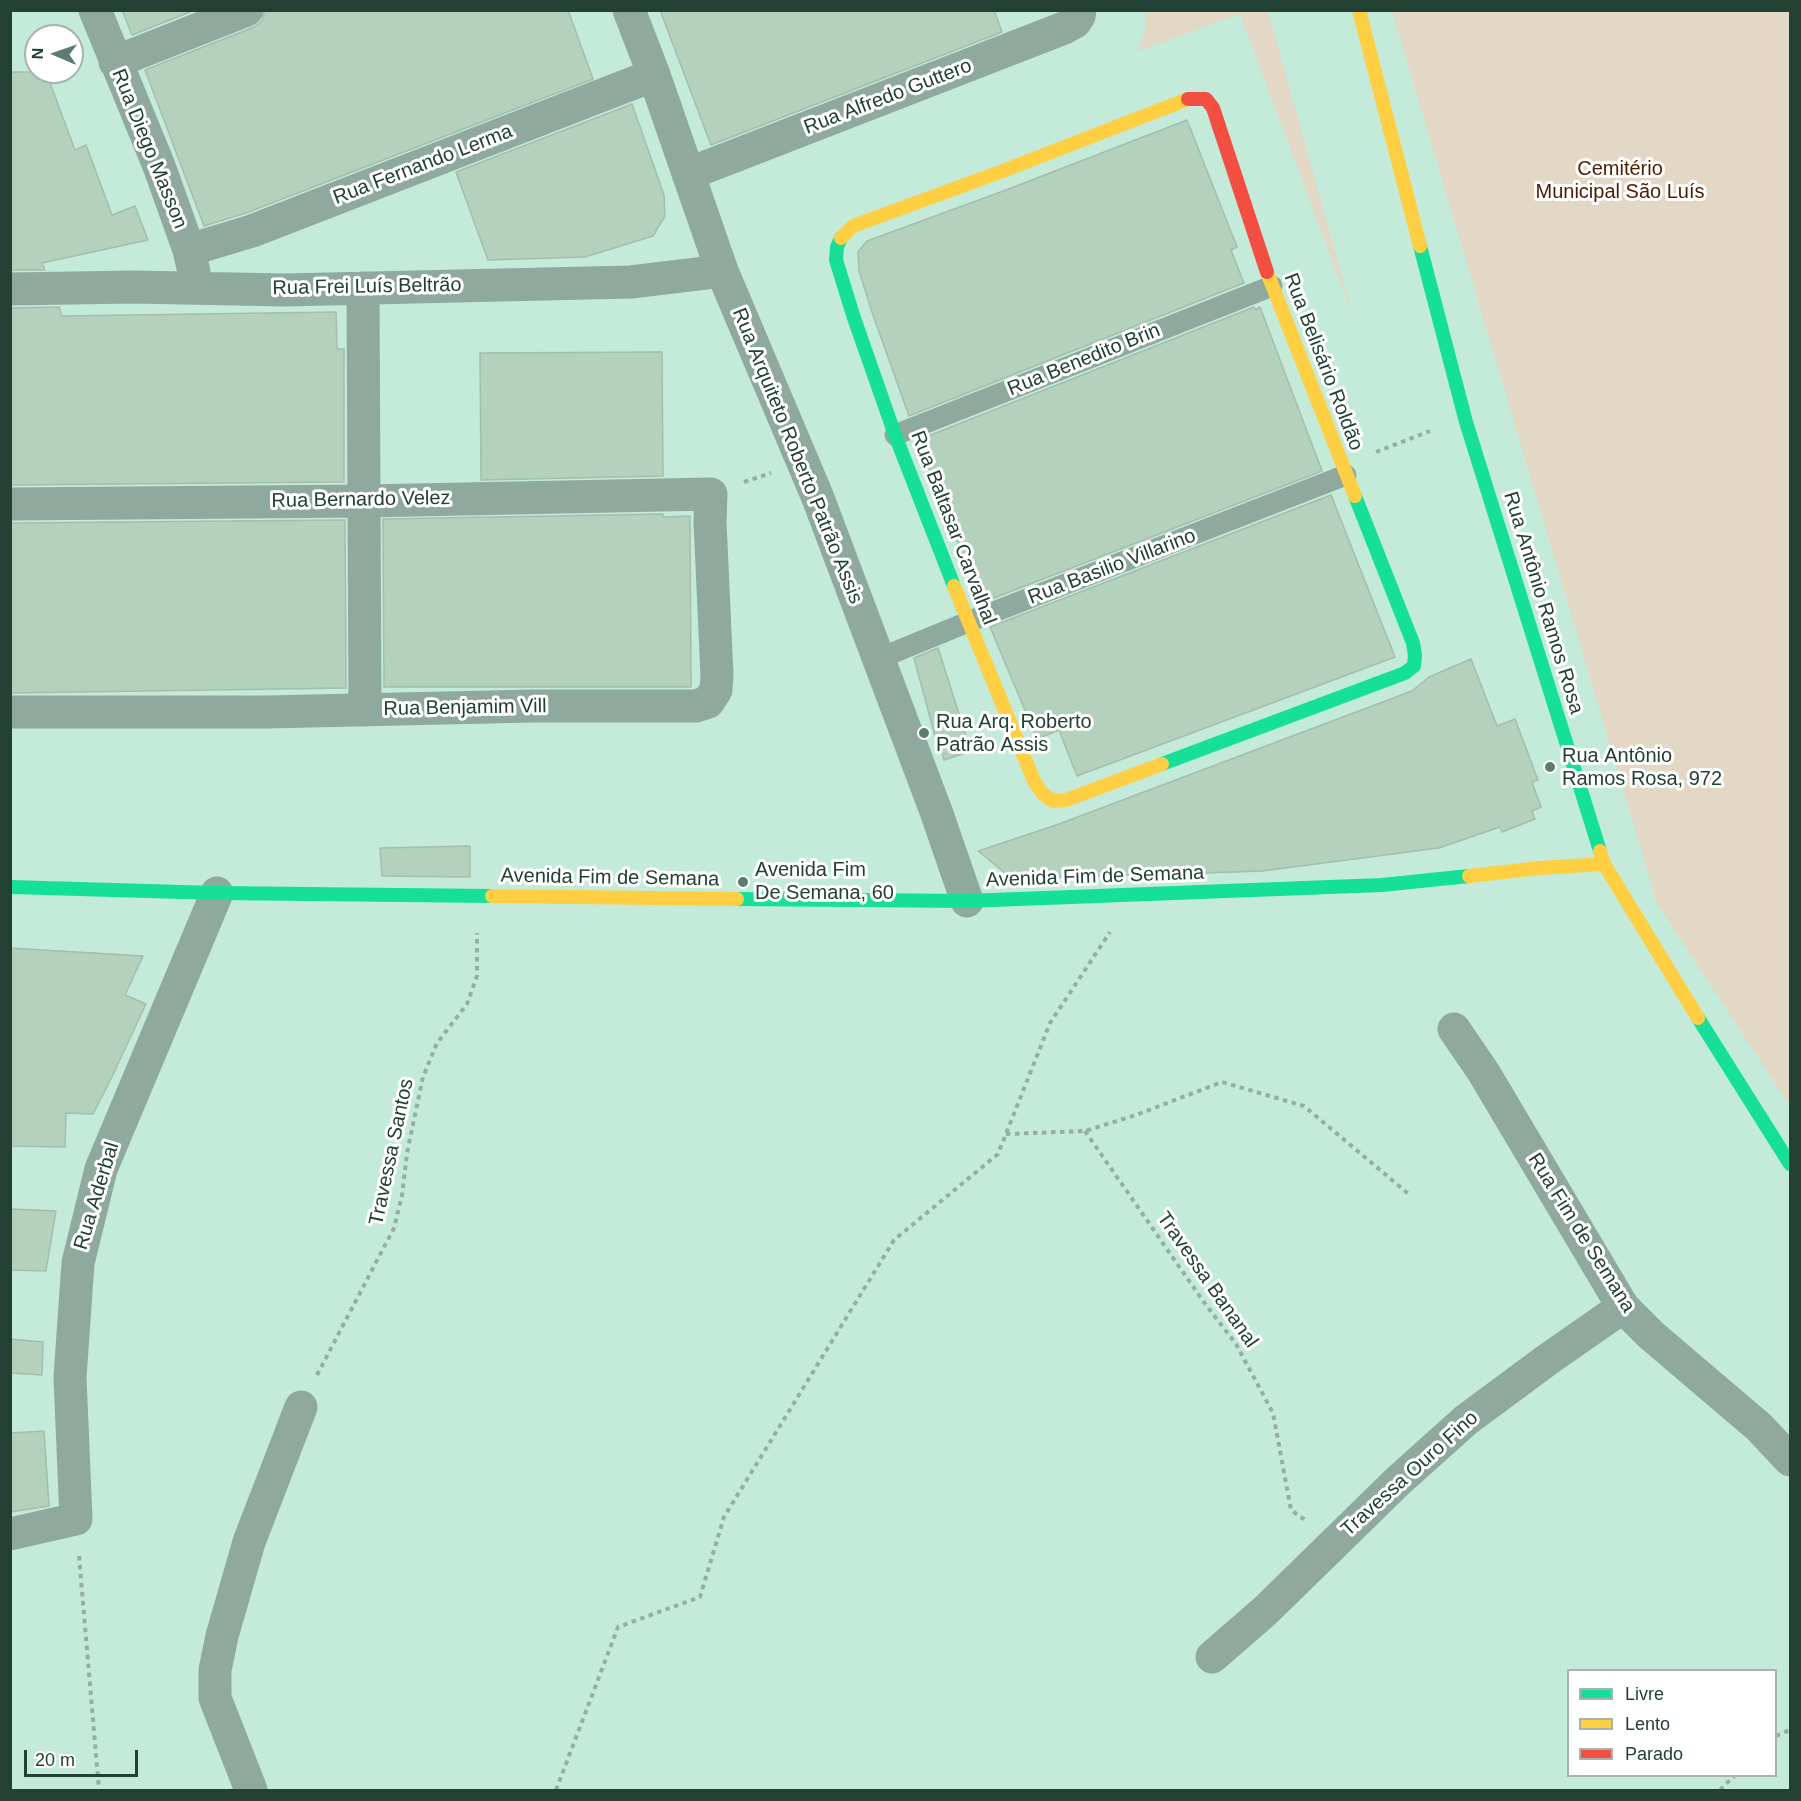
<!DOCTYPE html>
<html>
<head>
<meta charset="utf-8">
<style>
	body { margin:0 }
	#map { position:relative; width:1801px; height:1801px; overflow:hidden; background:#c4ead9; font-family:Arial,sans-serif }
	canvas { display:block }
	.frame { position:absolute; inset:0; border:12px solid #234034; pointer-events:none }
	.legend { position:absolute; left:1567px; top:1669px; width:210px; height:108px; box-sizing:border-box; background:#fff; border:2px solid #a7b3ae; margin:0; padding:8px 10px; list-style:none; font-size:18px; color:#234034 }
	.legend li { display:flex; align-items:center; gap:12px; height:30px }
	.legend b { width:30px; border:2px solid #a7b3ae }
	.north { position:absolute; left:24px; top:24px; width:60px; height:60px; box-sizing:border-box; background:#fff; border:2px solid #a7b3ae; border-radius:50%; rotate:272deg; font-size:16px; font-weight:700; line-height:24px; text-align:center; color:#234034 }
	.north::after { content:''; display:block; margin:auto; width:21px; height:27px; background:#5b7c6e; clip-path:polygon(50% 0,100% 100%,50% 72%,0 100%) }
	.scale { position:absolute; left:24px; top:1750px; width:114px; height:27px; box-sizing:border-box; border:3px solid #234034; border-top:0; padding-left:8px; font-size:18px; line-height:21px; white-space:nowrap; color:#234034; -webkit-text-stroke:4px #fff; paint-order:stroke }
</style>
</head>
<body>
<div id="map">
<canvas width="1801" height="1801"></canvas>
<div class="frame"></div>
<ul class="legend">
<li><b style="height:8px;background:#16e098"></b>Livre</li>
<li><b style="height:8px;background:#ffcf43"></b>Lento</li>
<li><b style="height:8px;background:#f24e42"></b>Parado</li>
</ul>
<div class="north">N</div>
<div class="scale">20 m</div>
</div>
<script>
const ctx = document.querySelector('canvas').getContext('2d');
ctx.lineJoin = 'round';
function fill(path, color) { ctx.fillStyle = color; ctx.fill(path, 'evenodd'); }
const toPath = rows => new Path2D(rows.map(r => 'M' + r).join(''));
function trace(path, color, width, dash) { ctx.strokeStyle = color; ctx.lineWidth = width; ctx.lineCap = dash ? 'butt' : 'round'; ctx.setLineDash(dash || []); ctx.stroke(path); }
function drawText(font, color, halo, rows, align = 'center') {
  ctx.font = font + ' Arial,sans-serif'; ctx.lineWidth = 6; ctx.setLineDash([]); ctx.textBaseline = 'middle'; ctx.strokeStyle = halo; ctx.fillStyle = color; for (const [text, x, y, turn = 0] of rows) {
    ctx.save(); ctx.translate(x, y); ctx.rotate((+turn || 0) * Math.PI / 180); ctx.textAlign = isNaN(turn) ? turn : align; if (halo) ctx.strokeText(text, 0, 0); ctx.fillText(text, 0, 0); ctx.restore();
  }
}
const green = toPath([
	[1145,11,1268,11,1353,316,1240,14,1138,51,1146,28],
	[1392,11,1790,11,1790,1106,1657,903]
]);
const building = toPath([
	[122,10,195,10,132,35,122,10],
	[265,10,568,10,593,79,246,213,204,226,145,70,254,27,262,21,265,10],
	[660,10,994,10,1002,32,711,145,660,10],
	[10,72,46,72,75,150,86,145,112,215,135,206,148,240,42,263,45,270,10,270,10,72],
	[632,104,664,195,665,216,653,236,585,257,488,260,456,172,632,104],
	[1187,120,1237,247,1231,250,1244,283,909,416,872,312,859,271,858,252,867,241,1006,190,1187,120],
	[59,307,62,316,336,312,337,349,344,349,344,482,10,485,10,308,59,307],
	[1254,307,1255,310,1260,307,1322,471,981,603,918,440,1254,307],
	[662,352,663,476,481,480,480,353,662,352],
	[1331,495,1395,657,1077,776,1059,730,1037,739,990,627,1331,495],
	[663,514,663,517,690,516,691,687,384,687,383,519,663,514],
	[345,520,346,688,10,693,10,523,345,520],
	[938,648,971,751,944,760,940,747,938,747,914,658,938,648],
	[1471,659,1497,726,1515,719,1538,780,1532,782,1541,807,1532,811,1535,819,1502,832,1500,827,1439,848,1262,871,1205,873,1204,870,1195,873,1025,878,1005,873,978,851,1059,824,1412,691,1429,677,1471,659],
	[470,846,470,877,382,876,380,848,470,846],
	[10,948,143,956,125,995,146,1004,110,1081,93,1114,66,1113,65,1147,10,1146,10,948],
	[10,1209,56,1211,46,1271,10,1270,10,1209],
	[10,1339,43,1342,42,1375,10,1373,10,1339],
	[44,1431,49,1506,10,1512,10,1433,44,1431]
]);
const path = toPath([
	[1376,452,1430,431],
	[744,482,771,473],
	[1085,1131,1203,1301,1236,1344,1273,1413,1291,1510,1308,1522],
	[1006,1134,1085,1131,1136,1115,1222,1082,1304,1106,1411,1196],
	[317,1375,394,1228,402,1195,407,1153,423,1077,437,1043,467,1004,477,976,477,933],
	[79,1556,99,1790],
	[1776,1736,1790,1730],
	[556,1790,618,1627,700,1597,724,1517,894,1240,998,1154,1050,1023,1110,932],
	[1720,1790,1734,1776]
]);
const lane = toPath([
	[895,435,1272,286],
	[878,659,968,622,1346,475]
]);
const street = toPath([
	[95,10,159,166,189,250,194,272],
	[629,10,654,75,722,271,818,498,937,814,967,901],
	[115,62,247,10],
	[688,174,1064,28,1075,22,1079,16,1080,10],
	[189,250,252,231,654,75],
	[363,288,365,710],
	[10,289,134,287,285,290,631,282,722,271],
	[10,504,365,501,711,494,710,522,717,675,716,690,708,702,696,706,533,706,267,712,10,712],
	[1454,1029,1484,1073,1623,1307,1651,1335,1759,1427,1790,1460],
	[10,1534,76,1519,70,1377,78,1263,101,1169,217,893],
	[1212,1657,1265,1611,1398,1481,1466,1420,1547,1360,1623,1307],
	[251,1790,215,1698,215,1670,222,1636,249,1542,301,1407]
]);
const fast = toPath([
	[841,238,837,247,836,260,854,318,895,435,954,586],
	[1420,246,1466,422,1600,851],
	[1162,764,1405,673,1414,666,1415,655,1413,643,1355,496],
	[10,887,217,893,492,896],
	[737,899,967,901,1382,885,1469,876],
	[1698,1018,1790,1164]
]);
const slow = toPath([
	[1359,10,1420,246],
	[841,238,853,226,1000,172,1188,99],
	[1267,272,1355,496],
	[954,586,1034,781,1043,794,1053,801,1066,800,1162,764],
	[1600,851,1604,864,1698,1018],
	[1469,876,1540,868,1604,864],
	[492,896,737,899]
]);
const jam = toPath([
	[1188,99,1206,99,1213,108,1267,272]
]);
const markers = [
	[924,733,6,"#5b7c6e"],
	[1550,767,6,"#5b7c6e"],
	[743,882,6,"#5b7c6e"]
];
const streetNames = [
	["Rua Alfredo Guttero",888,97,-21],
	["Rua Diego Masson",149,149,68],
	["Rua Fernando Lerma",423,165,-21],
	["Rua Frei Luís Beltrão",367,287,-1],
	["Rua Benedito Brin",1084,360,-22],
	["Rua Belisário Roldão",1323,362,69],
	["Rua Arquiteto Roberto Patrão Assis",797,456,68],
	["Rua Bernardo Velez",361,500,-1],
	["Rua Baltasar Carvalhal",953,528,69],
	["Rua Basilio Villarino",1112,567,-21],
	["Rua Antônio Ramos Rosa",1543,603,73],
	["Rua Benjamim Vill",465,708,-1],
	["Avenida Fim de Semana",1095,877,-2],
	["Avenida Fim de Semana",610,878,1],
	["Travessa Santos",392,1152,-78],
	["Rua Aderbal",97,1196,-73],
	["Rua Fim de Semana",1581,1233,58],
	["Travessa Bananal",1207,1280,55],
	["Travessa Ouro Fino",1410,1474,-42]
];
const parkNames = [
	["Cemitério",1620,169],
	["Municipal São Luís",1620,192]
];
const poiNames = [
	["Rua Arq. Roberto",936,722],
	["Patrão Assis",936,745],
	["Rua Antônio",1562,756],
	["Ramos Rosa, 972",1562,779],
	["Avenida Fim",755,870],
	["De Semana, 60",755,893]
];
fill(green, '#e2d8c5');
fill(building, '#b4d1be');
trace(building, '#a4bdad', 1.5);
trace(path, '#95aea3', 4, [4.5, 4.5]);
trace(lane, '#8fa99e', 21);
trace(street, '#8fa99e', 33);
trace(fast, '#16e098', 14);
trace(slow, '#ffcf43', 14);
trace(jam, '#f24e42', 14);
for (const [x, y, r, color] of markers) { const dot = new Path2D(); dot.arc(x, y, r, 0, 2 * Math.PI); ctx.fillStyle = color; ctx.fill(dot); trace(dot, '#fff', 2); }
drawText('20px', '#234034', '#fff', streetNames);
drawText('20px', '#4b1b02', '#fff', parkNames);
drawText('20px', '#234034', '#fff', poiNames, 'left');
</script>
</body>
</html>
